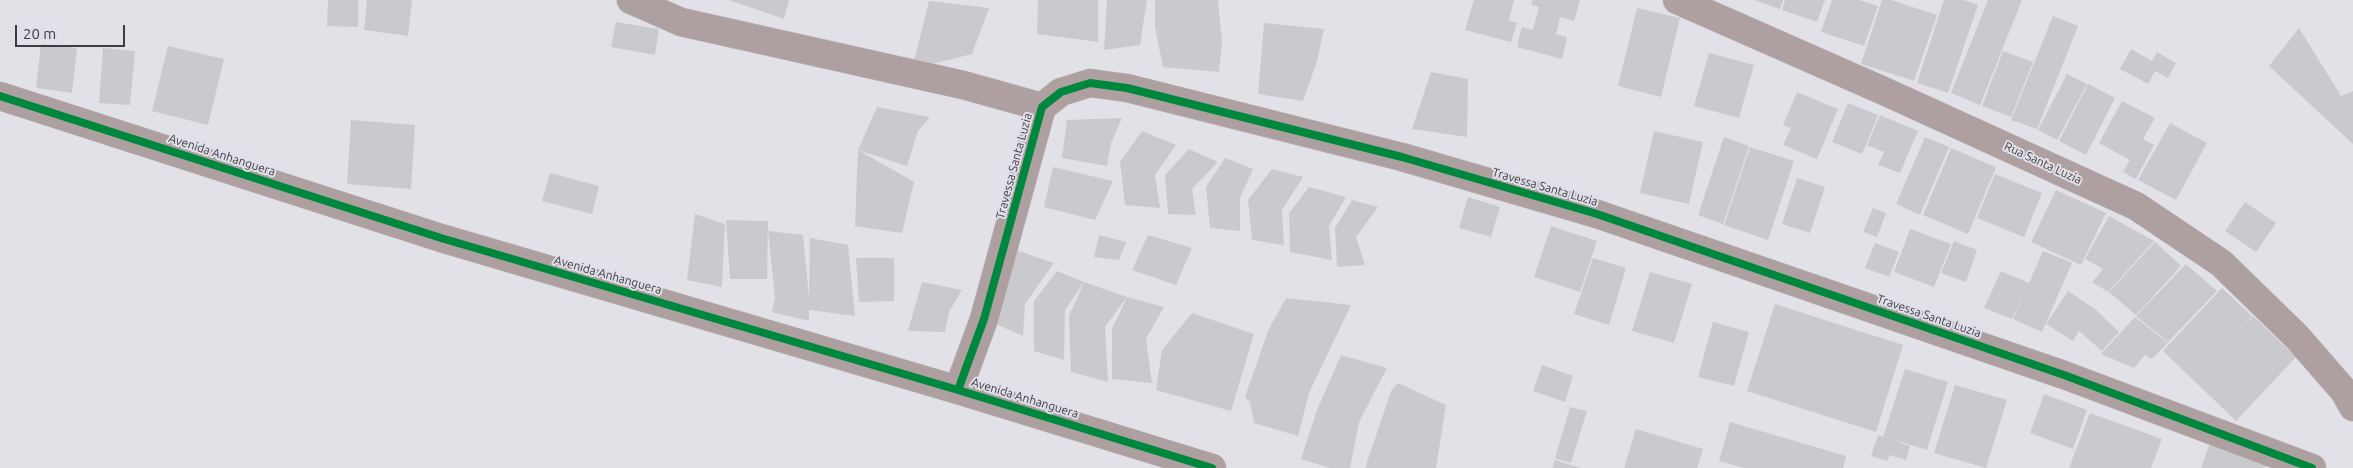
<!DOCTYPE html>
<html>
<head>
<meta charset="utf-8">
<style>
	body { margin:0 }
	#map { position:relative; width:2353px; height:468px; overflow:hidden; background:#e2e1e7; font-family:Ubuntu,sans-serif }
	canvas { display:block }
	.scale { position:absolute; left:15px; top:25px; width:110px; height:22px; box-sizing:border-box; border:2px solid #3d3c40; border-top:0; padding-left:6px; font-size:15px; line-height:18px; white-space:nowrap; color:#3d3c40; -webkit-text-stroke:4px #e0dfe9; paint-order:stroke }
</style>
</head>
<body>
<div id="map">
<canvas width="2353" height="468"></canvas>
<div class="scale">20 m</div>
</div>
<script>
const ctx = document.querySelector('canvas').getContext('2d');
ctx.lineJoin = 'round';
function fill(path, color) { ctx.fillStyle = color; ctx.fill(path, 'evenodd'); }
const toPath = rows => new Path2D(rows.map(r => 'M' + r).join(''));
function trace(path, color, width, dash) { ctx.strokeStyle = color; ctx.lineWidth = width; ctx.lineCap = dash ? 'butt' : 'round'; ctx.setLineDash(dash || []); ctx.stroke(path); }
function drawText(font, color, halo, rows, align = 'center') {
  ctx.font = font + ' Ubuntu,sans-serif'; ctx.lineWidth = 4; ctx.setLineDash([]); ctx.textBaseline = 'middle'; ctx.strokeStyle = halo; ctx.fillStyle = color; for (const [text, x, y, turn = 0] of rows) {
    ctx.save(); ctx.translate(x, y); ctx.rotate((+turn || 0) * Math.PI / 180); ctx.textAlign = isNaN(turn) ? turn : align; if (halo) ctx.strokeText(text, 0, 0); ctx.fillText(text, 0, 0); ctx.restore();
  }
}
const building = toPath([
	[328,0,358,0,358,27,327,26],
	[367,0,412,0,408,36,364,30],
	[729,0,789,0,784,19],
	[1038,0,1098,0,1098,42,1037,34],
	[1107,0,1147,0,1140,45,1104,50],
	[1155,0,1218,0,1222,42,1219,72,1163,67,1155,27],
	[1474,0,1514,0,1509,20,1517,23,1511,42,1465,30],
	[1533,0,1580,0,1574,21,1560,17,1556,34,1567,37,1562,59,1517,47,1522,27,1533,30,1539,7,1531,5],
	[1754,0,1783,0,1780,9],
	[1785,0,1825,0,1817,22,1782,10],
	[1832,0,1859,0,1878,6,1864,46,1821,32],
	[1882,0,1891,0,1937,15,1914,81,1861,64],
	[1944,0,1964,0,1978,5,1948,93,1917,83],
	[1988,0,2022,0,1980,105,1951,93],
	[929,1,989,8,972,54,912,69],
	[1637,8,1680,18,1661,97,1618,86],
	[2053,16,2078,26,2037,129,2011,120],
	[616,22,659,29,655,55,611,47],
	[1264,23,1324,29,1317,61,1303,101,1258,94],
	[2299,28,2341,96,2353,91,2353,144,2269,66],
	[41,44,77,48,72,93,36,88],
	[168,46,224,59,208,125,152,111],
	[103,48,135,51,130,105,99,103],
	[2131,49,2152,61,2157,52,2176,63,2168,78,2155,71,2148,84,2120,69],
	[2003,51,2033,62,2011,117,1982,106],
	[1709,53,1754,65,1739,118,1694,106],
	[1431,72,1468,79,1467,137,1412,129],
	[2067,74,2087,84,2057,140,2038,130],
	[2088,84,2115,98,2086,155,2059,141],
	[1797,92,1838,109,1817,159,1783,145,1791,128,1783,125],
	[2122,101,2155,118,2143,139,2154,145,2136,179,2123,172,2130,160,2099,143],
	[1848,103,1878,115,1862,154,1832,142],
	[877,107,930,117,918,131,907,166,858,150],
	[1880,115,1918,131,1900,173,1878,165,1884,152,1867,145],
	[1122,118,1111,143,1107,166,1062,158,1067,120],
	[351,120,415,125,411,189,347,184],
	[2170,123,2207,143,2176,200,2138,180],
	[1142,131,1176,145,1155,175,1160,208,1125,205,1120,162],
	[1654,131,1703,142,1689,204,1640,193],
	[1724,137,1749,146,1723,224,1698,215],
	[1925,137,1949,147,1920,215,1896,204],
	[1750,147,1794,161,1768,240,1724,225],
	[1951,148,1996,167,1968,234,1923,215],
	[1189,149,1218,162,1192,189,1196,215,1168,214,1165,175],
	[858,150,914,182,902,233,855,226],
	[1225,158,1253,169,1240,198,1240,231,1210,228,1206,187],
	[1053,167,1113,181,1095,220,1044,207],
	[1272,169,1303,177,1282,210,1284,245,1252,240,1248,200],
	[550,173,599,186,592,214,542,201],
	[1995,174,2042,193,2024,237,1977,218],
	[1797,178,1825,187,1810,233,1782,224],
	[1309,187,1346,197,1329,226,1332,260,1290,252,1289,213],
	[2056,190,2106,213,2081,265,2031,242],
	[1468,197,1500,207,1491,237,1459,228],
	[1352,200,1378,207,1356,237,1365,265,1337,267,1335,228],
	[2245,202,2276,223,2256,252,2225,231],
	[1873,208,1886,213,1877,237,1863,232],
	[695,214,725,224,722,287,687,280],
	[2109,216,2154,241,2108,292,2092,282,2103,269,2085,259],
	[726,220,768,221,767,279,730,279],
	[1551,226,1597,241,1580,292,1534,277],
	[1910,229,1951,244,1934,287,1894,272],
	[768,231,803,235,809,298,810,238,848,245,855,316,809,310,809,321,772,312,775,298],
	[1099,235,1126,242,1119,260,1094,257],
	[1148,235,1192,248,1176,285,1132,270],
	[1954,241,1977,250,1966,282,1941,273],
	[2155,242,2181,266,2136,315,2109,292],
	[1875,243,1899,252,1889,277,1865,268],
	[1016,250,1054,263,1025,304,1023,336,984,319],
	[2043,251,2072,263,2042,332,2013,319,2025,291,2012,319,1984,308,2001,271,2029,283],
	[856,258,894,258,894,301,859,302],
	[1593,258,1626,268,1609,325,1574,314],
	[2186,264,2217,291,2168,342,2136,316],
	[1057,271,1084,282,1065,310,1064,360,1034,351,1034,301],
	[1650,272,1692,284,1674,343,1632,331],
	[922,282,962,290,949,312,945,332,908,331],
	[1084,282,1127,297,1105,327,1108,382,1071,372,1069,316],
	[2222,288,2252,316,2236,334,2253,316,2296,357,2236,421,2163,351],
	[2068,291,2095,309,2119,332,2102,351,2079,331,2073,341,2046,324],
	[1127,297,1164,307,1146,339,1152,383,1112,379,1112,329],
	[1286,298,1351,305,1309,393,1298,436,1254,423,1250,402,1245,397,1268,331],
	[1775,304,1903,345,1876,432,1747,391],
	[1192,313,1254,334,1231,411,1156,390,1162,350],
	[2135,317,2168,343,2152,359,2145,355,2134,368,2101,354],
	[1713,322,1749,332,1734,386,1698,377],
	[1341,355,1387,368,1359,422,1350,468,1330,468,1301,459,1317,410],
	[1542,365,1573,376,1565,402,1533,391],
	[1905,369,1948,382,1927,450,1888,438,1910,446,1906,460,1889,455,1888,461,1871,456,1878,435,1883,437],
	[1398,383,1446,405,1436,468,1365,468,1391,391],
	[1955,385,2007,400,1986,468,1934,453],
	[2044,394,2087,410,2073,449,2030,433],
	[1570,407,1587,411,1571,463,1555,458],
	[2090,413,2162,439,2151,468,2069,468],
	[1730,422,1846,456,1843,468,1744,468,1719,461],
	[1636,429,1703,449,1697,468,1624,468],
	[2210,443,2267,461,2265,468,2201,468],
	[1555,460,1581,468,1552,468]
]);
const minor = toPath([
	[631,0,681,22,963,85,1042,107],
	[1677,0,1886,92,2136,206,2221,263,2297,337,2344,391,2353,407],
	[0,96,441,238,958,390,1212,468],
	[958,390,984,319,1042,107,1061,92,1090,83,1127,88,1402,157,1597,214,2064,375,2312,468]
]);
const cycleway = toPath([
	[0,96,441,238,958,390,1212,468],
	[958,390,984,319,1042,107,1061,92,1090,83,1127,88,1402,157,1597,214,2064,375,2312,468]
]);
const streetNames = [
	["Avenida Anhanguera",222,155,18],
	["Rua Santa Luzia",2043,163,25],
	["Travessa Santa Luzia",1014,166,-75],
	["Travessa Santa Luzia",1545,187,16],
	["Avenida Anhanguera",608,275,16],
	["Travessa Santa Luzia",1929,316,19],
	["Avenida Anhanguera",1025,398,17]
];
fill(building, '#cacace');
trace(minor, '#bebdc1', 29);
trace(minor, '#aea0a1', 28);
trace(cycleway, '#00873e', 8);
drawText('12px', '#3d3c40', '#e0dfe9', streetNames);
</script>
</body>
</html>
